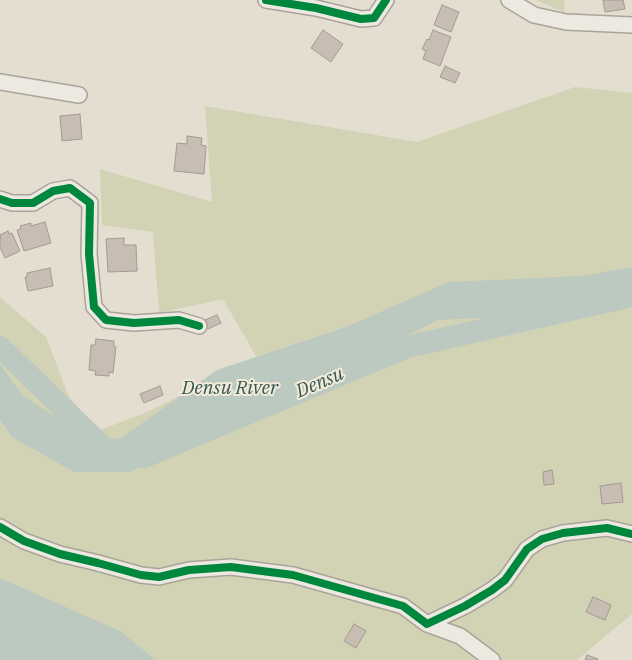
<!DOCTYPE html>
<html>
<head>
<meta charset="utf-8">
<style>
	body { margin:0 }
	canvas { display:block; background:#e4ded1 }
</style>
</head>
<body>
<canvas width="632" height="660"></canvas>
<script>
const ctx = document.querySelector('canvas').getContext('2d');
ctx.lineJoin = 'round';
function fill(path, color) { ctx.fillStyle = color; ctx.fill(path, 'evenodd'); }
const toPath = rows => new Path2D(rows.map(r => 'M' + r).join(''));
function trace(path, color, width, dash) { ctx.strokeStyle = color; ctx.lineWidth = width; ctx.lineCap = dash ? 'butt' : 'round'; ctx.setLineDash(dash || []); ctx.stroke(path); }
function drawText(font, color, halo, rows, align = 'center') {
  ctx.font = font + ' "IBM Plex Serif",serif'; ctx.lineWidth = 4; ctx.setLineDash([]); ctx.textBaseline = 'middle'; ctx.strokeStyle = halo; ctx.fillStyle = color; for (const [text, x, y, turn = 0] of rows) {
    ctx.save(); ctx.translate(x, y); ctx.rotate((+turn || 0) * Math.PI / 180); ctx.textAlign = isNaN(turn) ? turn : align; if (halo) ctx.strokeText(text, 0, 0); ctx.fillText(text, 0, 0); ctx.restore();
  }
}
const green = toPath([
	[536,0,565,0,564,12],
	[575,87,632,93,632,614,577,660,0,660,0,297,46,337,69,397,98,431,149,411,257,358,223,299,159,313,153,232,102,225,100,169,212,202,205,106,417,142]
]);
const water = toPath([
	[632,267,632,296,562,314,438,320,335,372,209,420,131,472,74,472,12,437,0,420,0,364,22,395,86,437,120,439,217,370,346,327,449,282,583,276],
	[0,578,122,632,155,660,0,660]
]);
const river = toPath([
	[0,347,114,458],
	[144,457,407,347,632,296]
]);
const building = toPath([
	[603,0,623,0,625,9,605,12,603,0],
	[442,5,459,12,451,32,434,25,442,5],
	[323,30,343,44,331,62,311,48,323,30],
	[433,30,451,37,440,66,423,59,426,51,422,49,427,39,429,40,433,30],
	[445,66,460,73,455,83,440,77,445,66],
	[80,114,82,139,62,141,60,116,80,114],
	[187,136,202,138,201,145,206,146,204,174,174,171,177,143,187,144,187,136],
	[45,222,51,243,24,251,17,230,21,229,20,226,31,223,31,226,45,222],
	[8,231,9,234,12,233,20,251,5,258,0,247,0,239,1,238,0,235,8,231],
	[124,238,124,245,136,245,137,271,108,272,106,239,124,238],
	[50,268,53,286,28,291,25,277,27,277,27,273,50,268],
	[217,315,221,323,208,329,205,320,217,315],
	[96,339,114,341,114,347,116,347,113,373,109,372,109,376,95,375,96,371,89,370,91,345,95,345,96,339],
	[160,386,163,395,144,403,140,394,160,386],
	[552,470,554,484,544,485,543,472,552,470],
	[621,483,623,502,602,504,600,486,621,483],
	[593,597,611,605,605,620,586,612,593,597],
	[354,624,366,631,356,648,344,641,354,624],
	[587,655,598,659,597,660,585,660,587,655]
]);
const minor = toPath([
	[266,0,316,8,361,19,374,18,386,0],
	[509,0,534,15,566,22,632,25],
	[0,82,79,95],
	[0,199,12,203,33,203,53,191,70,188,90,203,89,254,94,307,106,320,134,323,179,320,199,326],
	[0,527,24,541,60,554,98,563,141,575,159,577,189,570,231,567,293,575,403,606,427,624,465,606,492,590,505,580,527,549,542,539,563,533,607,528,632,534],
	[427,624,460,636,492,660]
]);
const cycleway = toPath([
	[266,0,316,8,361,19,374,18,386,0],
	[0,199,12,203,33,203,53,191,70,188,90,203,89,254,94,307,106,320,134,323,179,320,199,326],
	[0,527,24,541,60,554,98,563,141,575,159,577,189,570,231,567,293,575,403,606,427,624,465,606,492,590,505,580,527,549,542,539,563,533,607,528,632,534]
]);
const waterNames = [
	["Densu",320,383,-23],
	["Densu River",230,389]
];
fill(green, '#d2d2b4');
fill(water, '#bbc9c0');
trace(river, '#bbc9c0', 22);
fill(building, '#c7bdb2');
trace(building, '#a49a90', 1);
trace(minor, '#aaa399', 18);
trace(minor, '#ece9e1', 15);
trace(cycleway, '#00873e', 8);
drawText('italic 19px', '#325754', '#f3ebd8', waterNames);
</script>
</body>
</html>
